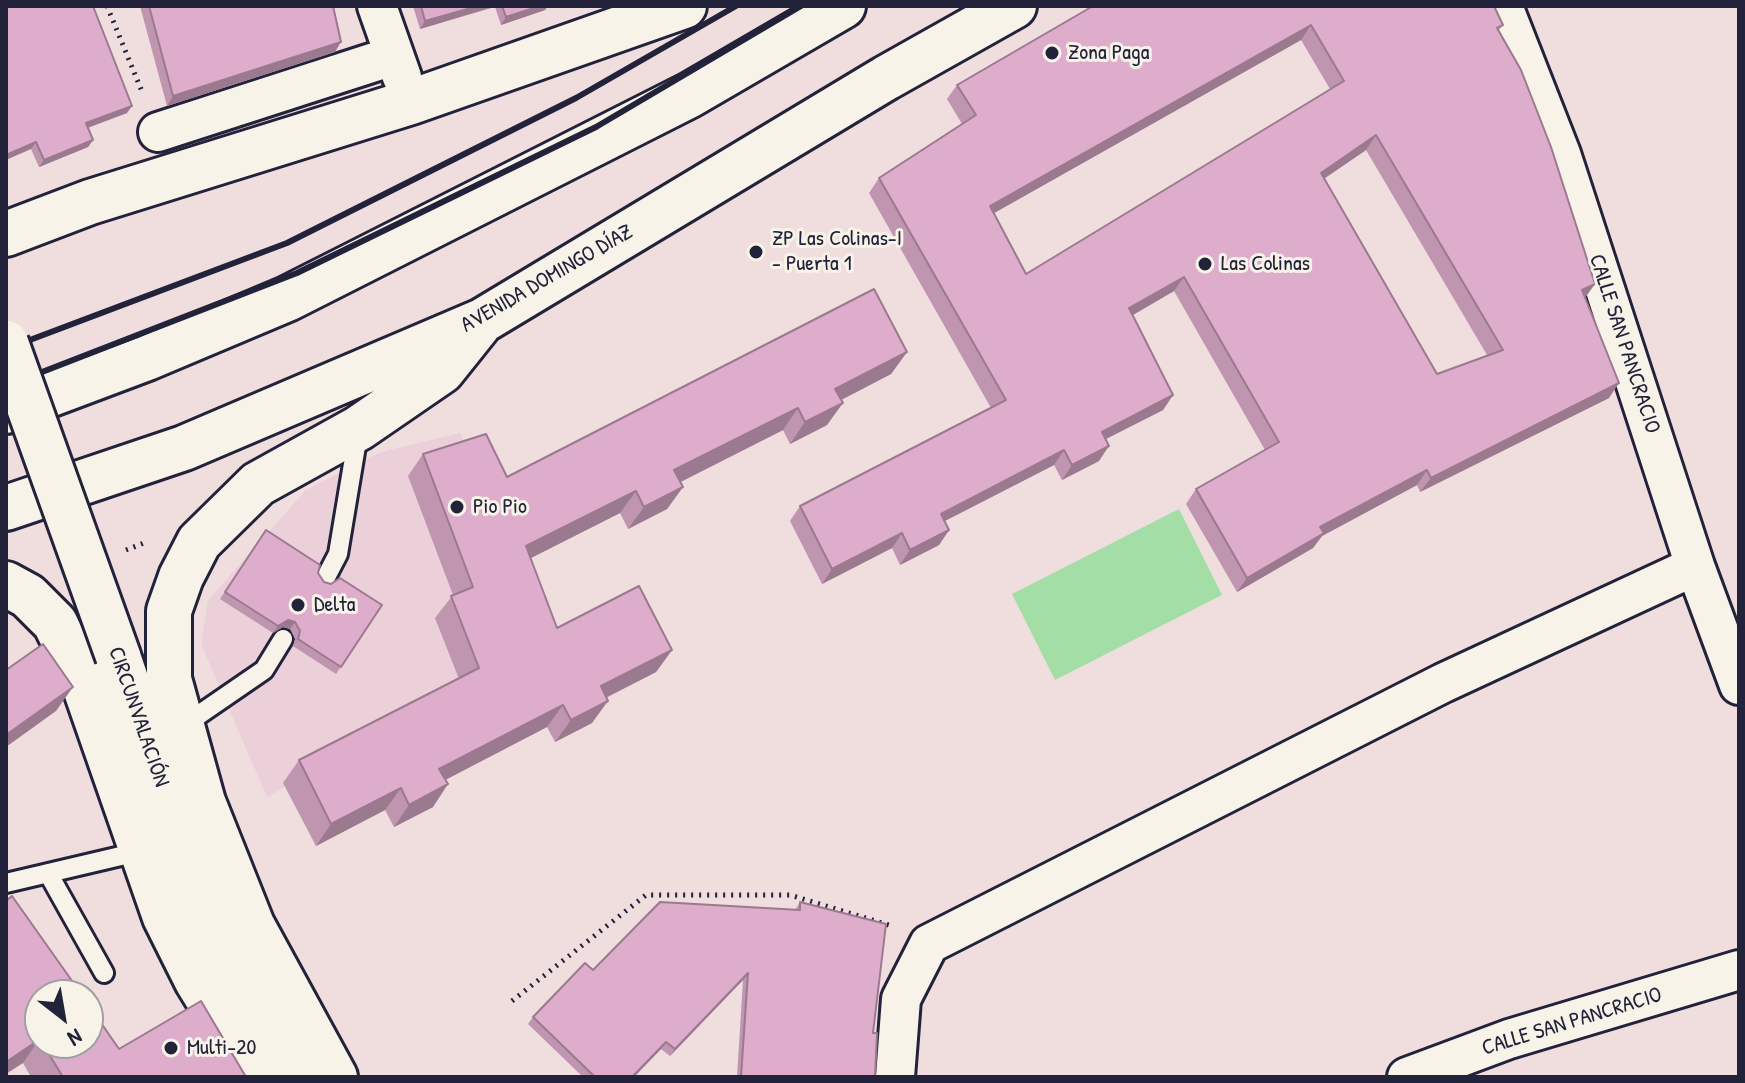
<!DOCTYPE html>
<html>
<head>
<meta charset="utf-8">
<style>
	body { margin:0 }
	#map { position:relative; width:1745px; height:1083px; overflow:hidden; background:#f0dedf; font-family:"Patrick Hand",sans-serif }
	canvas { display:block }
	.frame { position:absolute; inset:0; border:8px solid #22223b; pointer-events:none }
	.north { position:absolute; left:24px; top:979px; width:80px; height:80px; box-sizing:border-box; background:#f7f3e8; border:2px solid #a29fa3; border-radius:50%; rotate:149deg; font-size:22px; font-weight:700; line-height:32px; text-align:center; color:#22223b }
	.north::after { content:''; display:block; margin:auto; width:28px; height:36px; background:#22223b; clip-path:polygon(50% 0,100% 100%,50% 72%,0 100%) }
</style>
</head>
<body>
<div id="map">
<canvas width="1745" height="1083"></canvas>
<div class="frame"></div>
<div class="north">N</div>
</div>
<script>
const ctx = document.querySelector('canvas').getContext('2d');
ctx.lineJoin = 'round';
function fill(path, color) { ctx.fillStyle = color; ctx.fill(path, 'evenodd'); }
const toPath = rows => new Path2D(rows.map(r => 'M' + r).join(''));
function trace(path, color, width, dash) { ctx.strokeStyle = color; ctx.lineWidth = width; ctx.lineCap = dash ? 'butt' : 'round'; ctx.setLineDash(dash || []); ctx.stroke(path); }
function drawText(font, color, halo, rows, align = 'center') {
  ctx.font = font + ' "Patrick Hand",sans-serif'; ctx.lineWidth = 6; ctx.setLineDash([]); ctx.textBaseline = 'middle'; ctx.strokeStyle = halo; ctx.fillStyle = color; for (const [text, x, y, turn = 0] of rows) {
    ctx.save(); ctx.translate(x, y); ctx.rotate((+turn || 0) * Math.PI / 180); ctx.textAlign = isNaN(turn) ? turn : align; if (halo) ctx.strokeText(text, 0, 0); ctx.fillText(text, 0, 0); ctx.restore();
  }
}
const built = toPath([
	[460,433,557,633,267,797,201,644,208,600,306,490,381,452]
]);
const green = toPath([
	[1179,509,1222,595,1055,680,1012,594]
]);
const path = toPath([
	[107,6,143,94],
	[126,550,144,543],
	[512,1001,646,895,790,895,892,926]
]);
const service = toPath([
	[325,579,338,554,358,434],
	[184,725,264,670,283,639],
	[48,873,104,973],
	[6,883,142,851]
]);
const minor = toPath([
	[377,6,402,77],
	[1503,6,1561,154,1695,566,1739,685],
	[158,132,393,56],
	[895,1077,901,999,929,944,1443,683,1695,566],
	[1407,1077,1509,1039,1739,970]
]);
const secondary = toPath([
	[6,234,90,202,411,102,684,6],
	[118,656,201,900,229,958,299,1077]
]);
const primary = toPath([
	[6,411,147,358,287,299,690,95,843,6],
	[6,508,184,448,482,321,886,78,1014,6],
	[6,584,28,596,55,623,81,676,165,917,197,981,256,1077],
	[335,1077,252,925,203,802,169,679,169,611,181,577,199,542,258,484,359,428,442,371,478,326]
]);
const rail = toPath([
	[6,349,287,243,576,98,736,6],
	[6,386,297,273,596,127,801,6]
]);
const secondaryBridge = toPath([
	[6,343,118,656]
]);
const wall = toPath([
	[6,6,127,113,88,128,93,140,88,147,39,167,31,149],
	[140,6,333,6,335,52,167,106],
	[413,6,548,6,545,10,501,25,495,7,420,29],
	[1093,6,1503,25,1498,31,1585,298,1609,398,1420,492,1417,485,1322,536,1313,548,1237,592,1186,504,1196,489,1265,450,1174,291,1133,315,1173,395,1163,410,1106,439,1099,461,1062,480,1054,465,945,521,949,530,939,545,900,565,892,548,822,584,790,521,800,506,991,408,869,193,879,178,962,124,947,99,957,85],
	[1301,40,1330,89,1026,274,994,213],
	[1366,150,1487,355,1437,374,1324,179],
	[907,352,891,374,841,400,827,425,790,444,783,430,680,482,683,487,667,509,628,529,620,513,531,558,557,628,672,650,656,672,606,698,592,723,555,742,547,727,445,780,433,807,394,827,385,810,316,846,283,783,299,760,459,679,435,618,453,595,408,476,423,454,507,477],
	[266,530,318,573,324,582,382,605,336,674,293,646,295,639,290,629,283,627,273,633,220,599],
	[800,902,873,1033,875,1077,737,1077,743,980,670,1056,661,1049,634,1077,583,1077,528,1024,533,1017,593,970,795,910],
	[40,995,40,1043,88,1043,246,1077,31,1077,23,1063]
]);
const shadedWall = toPath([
	[478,6,496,6,420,29,425,21],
	[540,6,548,6,545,10,501,25,506,17],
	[1311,25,1301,40,980,221,990,206],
	[341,42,335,52,167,106,173,96],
	[132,106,127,113,81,130,86,123],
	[1376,135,1366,150,1310,188,1321,173],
	[93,140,88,147,39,167,44,160],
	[36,142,31,149,6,160,6,155],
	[1184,277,1174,291,1119,323,1129,308],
	[1595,284,1585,298,1582,290],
	[907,352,891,374,820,411,835,389],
	[1619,383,1609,398,1420,492,1431,478],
	[1173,395,1163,410,1092,446,1102,432],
	[843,403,827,425,790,444,805,422],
	[798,408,783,430,659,493,674,470],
	[1109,446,1099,461,1062,480,1072,465],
	[1064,450,1054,465,931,528,941,514],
	[1427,470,1417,485,1322,536,1313,548,1237,592,1247,578,1320,527],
	[683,487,667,509,628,529,644,507],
	[636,491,620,513,511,568,526,546],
	[949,530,939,545,900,565,910,550],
	[902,533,892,548,822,584,832,569],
	[288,620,295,622,290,629,283,627,273,633,278,626],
	[672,650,656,672,585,708,601,686],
	[73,687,56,711,6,747,6,735],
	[608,701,592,723,555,742,571,720],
	[563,705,547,727,424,791,439,769],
	[448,784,433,807,394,827,409,805],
	[401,788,385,810,316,846,331,824],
	[748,973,743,980,670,1056,675,1049],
	[40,1038,23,1063,6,1074,6,1062],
	[666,1042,661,1049,634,1077,632,1077]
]);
const building = toPath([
	[6,6,93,6,132,106,86,123,93,140,44,160,36,142,6,155,6,6],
	[149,6,333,6,341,42,173,96,149,6],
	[421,6,478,6,425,21,421,6],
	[502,6,540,6,506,17,502,6],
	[1093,6,1494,6,1503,25,1497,28,1521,70,1551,147,1595,284,1582,290,1619,383,1431,478,1427,470,1320,527,1324,533,1247,578,1196,489,1279,442,1184,277,1129,308,1173,395,1102,432,1109,446,1072,465,1064,450,941,514,949,530,910,550,902,533,832,569,800,506,1006,400,879,178,976,115,957,85,1093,6],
	[1311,25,1344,81,1026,274,990,206,1311,25],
	[1376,135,1503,350,1437,374,1321,173,1376,135],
	[874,289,907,352,835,389,843,403,805,422,798,408,674,470,683,487,644,507,636,491,526,546,557,628,639,586,672,650,601,686,608,701,571,720,563,705,439,769,448,784,409,805,401,788,331,824,299,760,479,668,451,596,473,587,423,454,486,434,507,477,874,289],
	[266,530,320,565,318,573,324,582,331,584,340,578,382,605,341,667,298,639,300,631,295,622,288,620,278,626,225,592,266,530],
	[43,644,73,687,6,735,6,670,43,644],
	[12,896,82,995,40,995,40,1039,6,1062,6,901,12,896],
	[660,902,800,910,800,902,886,924,873,1033,877,1033,875,1077,741,1077,748,973,675,1049,666,1042,632,1077,595,1077,533,1017,585,963,593,970,660,902],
	[201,1001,246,1077,63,1077,42,1043,88,1043,88,1004,119,1049,201,1001]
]);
const markers = [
	[1052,53,8,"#22223b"],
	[756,252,8,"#22223b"],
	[1205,264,8,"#22223b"],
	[457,507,8,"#22223b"],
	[298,605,8,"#22223b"],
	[171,1048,8,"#22223b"]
];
const poiNames = [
	["Zona Paga",1068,53],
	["ZP Las Colinas-I",772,239],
	["- Puerta 1",772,264],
	["Las Colinas",1221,264],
	["Pio Pio",473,507],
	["Delta",314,605],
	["Multi-20",187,1048]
];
const streetNames = [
	["AVENIDA DOMINGO DÍAZ",547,279,-30],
	["CALLE SAN PANCRACIO",1624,344,72],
	["CIRCUNVALACIÓN",138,717,71],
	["CALLE SAN PANCRACIO",1572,1022,-17]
];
fill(built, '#ebcfd9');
fill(green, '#a2dea5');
trace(service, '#22223b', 24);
trace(minor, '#22223b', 44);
trace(secondary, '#22223b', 50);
trace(primary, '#22223b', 50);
trace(path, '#22223b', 5, [2, 6]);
trace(service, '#f7f3e8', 18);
trace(minor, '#f7f3e8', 38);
trace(secondary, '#f7f3e8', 44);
trace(primary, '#f7f3e8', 44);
trace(rail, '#22223b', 6);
trace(secondaryBridge, '#22223b', 50, []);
trace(secondaryBridge, '#f7f3e8', 44);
fill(wall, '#bf95af');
fill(shadedWall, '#9b798e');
fill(building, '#deadcb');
trace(building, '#9b798e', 2);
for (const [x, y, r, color] of markers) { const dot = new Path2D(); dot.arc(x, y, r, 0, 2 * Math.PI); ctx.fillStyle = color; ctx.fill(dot); trace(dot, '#f7f3e8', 3); }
drawText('22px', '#22223b', '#f7f3e8', poiNames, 'left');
drawText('22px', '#22223b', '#f7f3e8', streetNames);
</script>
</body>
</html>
